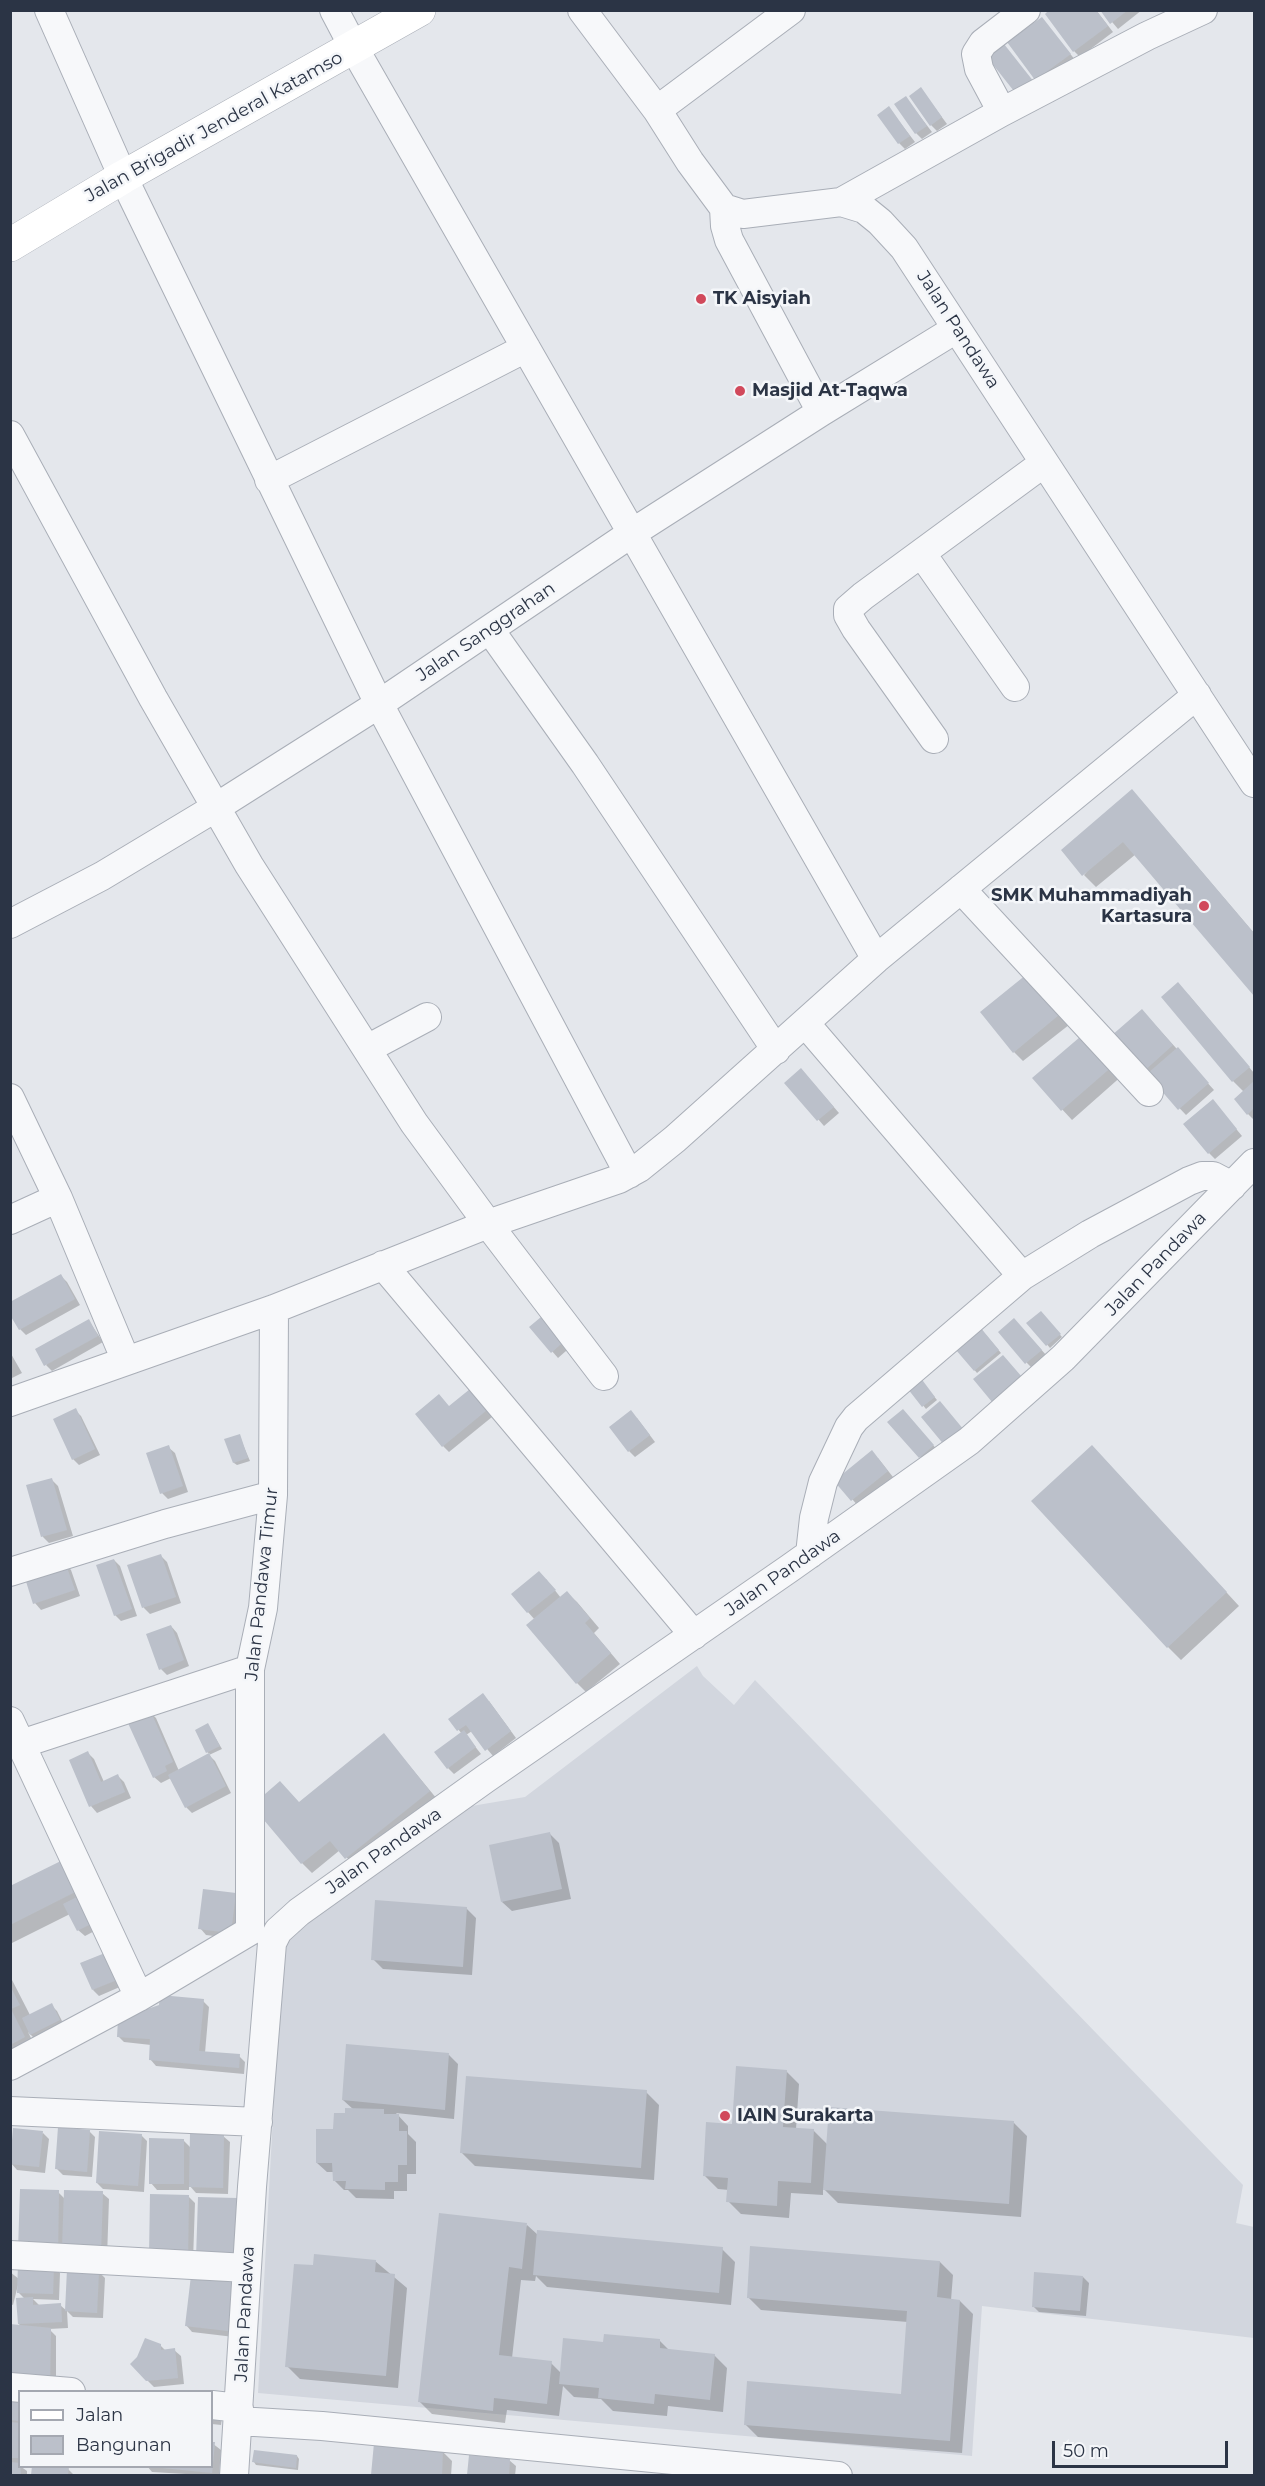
<!DOCTYPE html>
<html>
<head>
<meta charset="utf-8">
<style>
	body { margin:0 }
	#map { position:relative; width:1265px; height:2486px; overflow:hidden; background:#e4e7ec; font-family:Montserrat,sans-serif }
	canvas { display:block }
	.frame { position:absolute; inset:0; border:12px solid #2b3445; pointer-events:none }
	.legend { position:absolute; left:18px; top:2390px; width:195px; height:78px; box-sizing:border-box; background:#f4f6f9; border:2px solid #a4a8b1; margin:0; padding:8px 10px; list-style:none; font-size:18px; color:#2b3445 }
	.legend li { display:flex; align-items:center; gap:12px; height:30px }
	.legend b { width:30px; border:2px solid #a4a8b1 }
	.scale { position:absolute; left:1052px; top:2441px; width:176px; height:27px; box-sizing:border-box; border:3px solid #2b3445; border-top:0; padding-left:8px; font-size:18px; line-height:21px; white-space:nowrap; color:#2b3445; -webkit-text-stroke:4px #f4f6f9; paint-order:stroke }
</style>
</head>
<body>
<div id="map">
<canvas width="1265" height="2486"></canvas>
<div class="frame"></div>
<ul class="legend">
<li><b style="height:8px;background:#fff"></b>Jalan</li>
<li><b style="height:16px;background:#bbc0ca"></b>Bangunan</li>
</ul>
<div class="scale">50 m</div>
</div>
<script>
const ctx = document.querySelector('canvas').getContext('2d');
ctx.lineJoin = 'round';
function fill(path, color) { ctx.fillStyle = color; ctx.fill(path, 'evenodd'); }
const toPath = rows => new Path2D(rows.map(r => 'M' + r).join(''));
function trace(path, color, width, dash) { ctx.strokeStyle = color; ctx.lineWidth = width; ctx.lineCap = dash ? 'butt' : 'round'; ctx.setLineDash(dash || []); ctx.stroke(path); }
function drawText(font, color, halo, rows, align = 'center') {
  ctx.font = font + ' Montserrat,sans-serif'; ctx.lineWidth = 5; ctx.setLineDash([]); ctx.textBaseline = 'middle'; ctx.strokeStyle = halo; ctx.fillStyle = color; for (const [text, x, y, turn = 0] of rows) {
    ctx.save(); ctx.translate(x, y); ctx.rotate((+turn || 0) * Math.PI / 180); ctx.textAlign = isNaN(turn) ? turn : align; if (halo) ctx.strokeText(text, 0, 0); ctx.fillText(text, 0, 0); ctx.restore();
  }
}
const built = toPath([
	[697,1666,703,1676,734,1705,755,1680,1243,2185,1236,2223,1254,2227,1254,2338,982,2306,972,2456,258,2393,282,1950,310,1905,442,1811,525,1797]
]);
const shadow = toPath([
	[1052,10,1096,10,1113,32,1080,57,1074,51],
	[1102,10,1142,10,1118,29],
	[1042,19,1076,61,1037,79],
	[921,89,947,124,937,131,931,125],
	[906,98,932,132,922,139,916,133],
	[889,108,915,142,905,149,899,143],
	[1144,804,1254,933,1254,994,1136,854,1096,887,1084,875],
	[1032,972,1074,1021,1023,1061,1014,1052],
	[1188,994,1254,1073,1254,1120,1248,1114,1244,1092,1233,1081],
	[1148,1017,1214,1090,1186,1115,1144,1071],
	[1087,1033,1124,1074,1072,1120,1034,1079],
	[807,1076,839,1113,824,1126,787,1083],
	[1219,1108,1242,1136,1215,1159,1209,1153],
	[61,1276,67,1282,80,1305,26,1335,20,1329],
	[1041,1313,1062,1337,1050,1348,1029,1323],
	[89,1321,103,1342,52,1371,46,1365],
	[1020,1326,1047,1356,1033,1369,1027,1363],
	[531,1327,574,1344,558,1358],
	[981,1329,1001,1353,977,1373,952,1343],
	[10,1352,22,1373,10,1379],
	[919,1378,937,1400,926,1409,906,1384],
	[476,1397,492,1417,449,1452,443,1446,450,1407],
	[75,1410,81,1416,100,1455,79,1465,73,1459],
	[909,1417,939,1452,926,1463,889,1422],
	[637,1418,655,1442,635,1457,629,1451],
	[239,1435,250,1461,237,1465,234,1463],
	[168,1447,175,1453,188,1492,168,1499,162,1493],
	[878,1458,893,1477,858,1506,837,1481],
	[1105,1460,1239,1606,1181,1660,1168,1647],
	[51,1479,58,1486,73,1536,49,1543,43,1537,28,1486],
	[161,1556,167,1562,181,1603,150,1614,144,1608,129,1566],
	[114,1560,120,1566,137,1616,121,1621,115,1615],
	[65,1563,71,1570,80,1596,41,1610,35,1603],
	[546,1579,561,1598,567,1593,577,1602,599,1628,594,1633,620,1664,586,1692,577,1683,535,1620,513,1595],
	[171,1626,177,1633,189,1666,167,1675,161,1669],
	[489,1701,516,1738,493,1756,472,1731,466,1735,481,1754,454,1774,448,1768,462,1734,450,1719],
	[150,1712,156,1718,179,1771,210,1754,207,1752,208,1725,222,1749,209,1755,215,1761,231,1793,192,1813,186,1807,171,1778,161,1783,154,1777],
	[384,1735,442,1805,359,1871,340,1850,312,1873,302,1863,299,1804],
	[88,1753,94,1759,104,1782,118,1776,124,1782,131,1798,97,1813,91,1806,71,1761],
	[549,1833,559,1843,571,1899,512,1911,502,1902],
	[69,1858,106,1925,85,1936,78,1930,70,1914,10,1944,10,1888],
	[235,1895,242,1901,237,1939,206,1935,200,1928],
	[466,1908,476,1918,472,1975,383,1969,373,1959],
	[105,1955,122,1986,99,1996,93,1990],
	[10,1976,30,2015,51,2005,57,2011,65,2027,37,2041,28,2032,37,2050,10,2051],
	[203,2001,209,2007,205,2053,239,2056,245,2062,244,2074,156,2066,150,2059,151,2045,124,2042,118,2036],
	[449,2055,458,2064,454,2119,396,2113,408,2126,408,2134,416,2142,416,2174,407,2174,407,2191,394,2191,394,2199,356,2198,348,2190,344,2190,334,2180,334,2172,327,2172,317,2163,335,2131,346,2115,354,2110,343,2100],
	[786,2071,799,2084,796,2129,813,2130,828,2145,1014,2123,1027,2136,1021,2217,838,2203,823,2188,823,2195,791,2193,789,2218,741,2214,728,2201,729,2190,718,2189,705,2176,733,2126],
	[646,2092,659,2105,654,2180,475,2166,462,2153],
	[89,2131,95,2137,92,2177,63,2175,57,2169],
	[43,2133,49,2139,45,2173,17,2170,11,2163],
	[141,2135,147,2141,144,2192,103,2189,97,2183],
	[223,2136,230,2142,228,2194,196,2193,189,2185,189,2190,157,2190,151,2183,183,2140,191,2148],
	[58,2192,65,2199,102,2193,109,2199,107,2258,26,2256],
	[188,2196,195,2203,193,2261,156,2260],
	[527,2225,538,2235,722,2249,735,2262,731,2305,547,2287,536,2276,535,2281,521,2280,512,2358,551,2363,562,2374,605,2344,660,2341,670,2351,714,2355,727,2368,723,2412,668,2406,667,2416,613,2411,601,2399,574,2397,563,2386,559,2416,507,2410,505,2423,432,2414,419,2401],
	[375,2261,407,2288,398,2388,300,2379,287,2366,314,2267],
	[940,2262,953,2275,951,2300,960,2301,973,2314,962,2453,758,2437,745,2424,902,2395,908,2322,761,2310,748,2297],
	[54,2267,60,2273,59,2300,33,2299,40,2306,60,2305,67,2311,99,2272,105,2278,103,2318,73,2317,67,2311,68,2328,49,2329,56,2336,56,2391,19,2324,25,2299,18,2292,18,2285,13,2305,10,2304,10,2272,19,2279],
	[235,2274,234,2337,192,2332,186,2325],
	[1083,2277,1089,2283,1086,2316,1039,2312,1033,2306],
	[160,2345,166,2351,174,2350,181,2356,184,2384,154,2387,147,2380],
	[10,2396,20,2396,20,2466,27,2471,27,2476,10,2476],
	[212,2414,222,2417,221,2425,212,2424],
	[212,2443,221,2450,219,2476,152,2472,147,2466,212,2466],
	[375,2445,442,2451,452,2461,451,2476,373,2476],
	[297,2456,299,2459,298,2470,256,2465,254,2462],
	[470,2457,509,2460,516,2466,515,2476,469,2476],
	[34,2466,68,2469,75,2476,32,2476]
]);
const building = toPath([
	[1049,10,1096,10,1108,26,1073,52,1045,14],
	[1100,10,1128,10,1110,24],
	[1042,17,1071,54,1035,80,1007,42],
	[1004,44,1034,82,1017,95,987,57],
	[921,87,942,117,930,126,909,96],
	[906,96,927,126,915,134,894,104],
	[889,106,910,136,898,144,877,115],
	[1132,789,1254,933,1254,996,1123,842,1082,876,1061,850],
	[1032,970,1065,1010,1013,1053,980,1012],
	[1178,982,1250,1067,1232,1082,1161,997],
	[1142,1009,1173,1045,1143,1072,1111,1036],
	[1087,1031,1115,1064,1061,1111,1032,1078],
	[1178,1047,1209,1083,1178,1110,1147,1074],
	[801,1068,834,1107,817,1121,784,1083],
	[1254,1081,1254,1108,1247,1115,1234,1099],
	[1213,1099,1237,1129,1208,1154,1183,1124],
	[61,1274,75,1299,19,1330,10,1315,10,1302],
	[1041,1311,1061,1334,1046,1346,1026,1323],
	[547,1312,569,1337,551,1353,529,1327],
	[1014,1318,1042,1350,1025,1364,998,1332],
	[89,1319,98,1336,44,1366,35,1349],
	[975,1321,999,1350,974,1371,950,1343],
	[1003,1355,1022,1377,992,1402,973,1379],
	[917,1373,935,1397,922,1407,904,1384],
	[470,1389,487,1410,442,1447,415,1414,439,1394,449,1406],
	[940,1401,964,1430,945,1446,921,1417],
	[76,1408,95,1449,72,1460,53,1419],
	[903,1409,934,1445,919,1458,887,1422],
	[631,1410,650,1435,628,1452,609,1427],
	[240,1434,248,1458,233,1463,224,1439],
	[169,1445,183,1486,160,1494,146,1453],
	[1092,1445,1227,1592,1167,1648,1031,1501],
	[872,1450,888,1471,851,1501,834,1481],
	[52,1478,67,1530,41,1537,26,1485],
	[161,1554,176,1597,142,1608,127,1565],
	[114,1559,132,1609,114,1616,96,1565],
	[65,1562,75,1590,33,1604,24,1575],
	[539,1571,556,1590,527,1613,511,1594],
	[567,1591,590,1618,585,1623,611,1653,576,1684,526,1625],
	[171,1625,184,1660,159,1670,146,1634],
	[483,1693,511,1731,485,1751,466,1725,457,1731,448,1719],
	[150,1710,173,1762,165,1766,167,1771,153,1778,127,1721],
	[208,1723,220,1746,206,1753,195,1730],
	[464,1730,476,1747,447,1769,434,1752],
	[384,1733,430,1791,345,1859,330,1841,301,1864,263,1819,265,1794,280,1781,299,1802],
	[88,1751,101,1782,118,1774,125,1792,89,1807,69,1760],
	[209,1753,226,1786,185,1808,168,1775],
	[550,1832,562,1889,501,1902,489,1845],
	[69,1857,85,1887,10,1925,10,1886],
	[203,1889,236,1893,231,1933,198,1929],
	[87,1892,101,1919,77,1931,63,1904],
	[375,1900,467,1907,463,1967,371,1960],
	[105,1953,117,1980,92,1990,80,1963],
	[10,1986,20,2005,11,2009,25,2037,10,2045],
	[160,1995,204,1999,199,2051,240,2054,239,2068,149,2060,150,2039,117,2037,118,2019,159,2005],
	[52,2003,60,2020,30,2035,22,2018],
	[346,2044,449,2053,445,2110,342,2100],
	[736,2066,787,2070,783,2127,814,2129,811,2183,778,2181,777,2206,726,2202,728,2178,703,2176,706,2122,732,2124],
	[466,2076,647,2090,641,2168,460,2153],
	[829,2107,1014,2121,1009,2204,823,2190],
	[345,2108,384,2109,384,2114,399,2114,399,2131,407,2131,407,2165,398,2165,398,2182,385,2182,385,2190,345,2189,346,2181,333,2181,332,2163,316,2163,316,2129,333,2129,334,2113,345,2113],
	[58,2127,90,2130,87,2172,55,2169],
	[13,2128,43,2131,39,2167,10,2164],
	[99,2131,142,2134,138,2186,96,2183],
	[190,2133,224,2134,223,2188,189,2187],
	[149,2138,184,2139,184,2184,149,2184],
	[20,2189,59,2190,58,2252,18,2250],
	[64,2190,103,2191,101,2252,62,2251],
	[150,2194,189,2195,188,2256,149,2255],
	[198,2197,237,2198,235,2259,196,2258],
	[439,2213,527,2223,522,2269,509,2267,499,2355,552,2361,547,2404,494,2398,493,2411,418,2402],
	[537,2230,723,2247,719,2293,533,2275],
	[750,2246,940,2261,937,2297,960,2300,950,2441,744,2425,747,2381,901,2394,907,2311,747,2298],
	[314,2254,376,2260,375,2272,395,2274,386,2376,285,2367,294,2264,313,2265],
	[18,2264,54,2265,53,2294,17,2293],
	[192,2267,235,2273,228,2331,185,2326],
	[67,2269,99,2271,97,2313,65,2311],
	[1034,2272,1083,2276,1080,2311,1032,2307],
	[33,2297,33,2305,61,2303,62,2322,18,2324,16,2298],
	[10,2324,51,2328,50,2385,10,2382],
	[604,2334,660,2339,660,2348,715,2354,710,2400,655,2394,654,2404,598,2398,599,2388,559,2384,563,2338,603,2342],
	[145,2338,161,2344,161,2350,175,2348,178,2378,146,2381,130,2364,137,2357],
	[10,2394,20,2395,20,2421,10,2420],
	[10,2422,20,2423,20,2458,10,2458],
	[212,2442,215,2442,212,2473,163,2468,212,2466],
	[374,2443,443,2449,442,2474,371,2475],
	[254,2450,297,2455,296,2468,252,2462],
	[469,2455,510,2459,509,2475,467,2475],
	[10,2462,20,2463,21,2475,10,2475],
	[32,2466,69,2467,68,2475,31,2475]
]);
const street = toPath([
	[49,10,123,177,379,704,629,1174],
	[334,10,354,48,876,959],
	[582,10,657,110,690,162,724,208,743,214,841,202,864,209,880,222,904,248,1254,783],
	[657,110,791,10],
	[1002,112,979,69,976,54,983,43,1026,10],
	[841,202,1002,112,1147,36,1203,10],
	[724,208,725,226,729,240,821,412],
	[10,435,153,698,249,865,414,1123,488,1224,604,1376],
	[269,480,526,348],
	[922,554,1015,687],
	[490,630,585,764,776,1050],
	[934,739,856,629,848,615,848,609,863,596,1044,463],
	[961,889,1149,1092],
	[10,924,102,876,215,808,379,704,632,533,821,412,956,329],
	[805,1023,1022,1276,1090,1234,1189,1181,1202,1176,1213,1176,1232,1186],
	[367,1049,427,1017],
	[10,1098,58,1198,126,1361],
	[10,1220,58,1198],
	[383,1265,694,1635],
	[10,1402,274,1309,488,1224,619,1179,639,1168,675,1139,876,959,1197,695],
	[810,1554,814,1518,823,1482,849,1427,856,1418,1022,1276],
	[10,1572,165,1524,273,1495],
	[10,1721,139,1997],
	[21,1744,250,1669],
	[250,1931,250,1669,263,1608,273,1495,274,1309],
	[10,2066,139,1997,250,1931],
	[10,2111,258,2122],
	[10,2255,247,2268],
	[10,2387,71,2392],
	[212,2405,239,2408],
	[238,2421,322,2426,838,2476],
	[234,2476,252,2187,272,1943,278,1931,299,1912,485,1779,790,1568,969,1441,1063,1358,1254,1163]
]);
const secondary = toPath([
	[10,245,123,177,419,10]
]);
const markers = [
	[701,299,6,"#d1495b"],
	[740,391,6,"#d1495b"],
	[1204,906,6,"#d1495b"],
	[725,2116,6,"#d1495b"]
];
const streetNames = [
	["Jalan Brigadir Jenderal Katamso",214,127,-29],
	["Jalan Pandawa",958,330,57],
	["Jalan Sanggrahan",486,632,-34],
	["Jalan Pandawa",1156,1264,-46],
	["Jalan Pandawa",783,1573,-35],
	["Jalan Pandawa Timur",262,1584,-84],
	["Jalan Pandawa",384,1851,-35],
	["Jalan Pandawa",245,2314,-87]
];
const poiNames = [
	["TK Aisyiah",713,299],
	["Masjid At-Taqwa",752,391],
	["SMK Muhammadiyah",1192,896,"right"],
	["Kartasura",1192,917,"right"],
	["IAIN Surakarta",737,2116]
];
fill(built, '#d2d6de');
fill(shadow, '#0003');
fill(building, '#bbc0ca');
trace(street, '#a9aeb7', 30);
trace(secondary, '#a9aeb7', 34);
trace(street, '#f7f8fa', 28);
trace(secondary, '#fff', 33);
for (const [x, y, r, color] of markers) { const dot = new Path2D(); dot.arc(x, y, r, 0, 2 * Math.PI); ctx.fillStyle = color; ctx.fill(dot); trace(dot, '#f4f6f9', 2); }
drawText('18px', '#2b3445', '#f4f6f9', streetNames);
drawText('bold 18px', '#2b3445', '#f4f6f9', poiNames, 'left');
</script>
</body>
</html>
